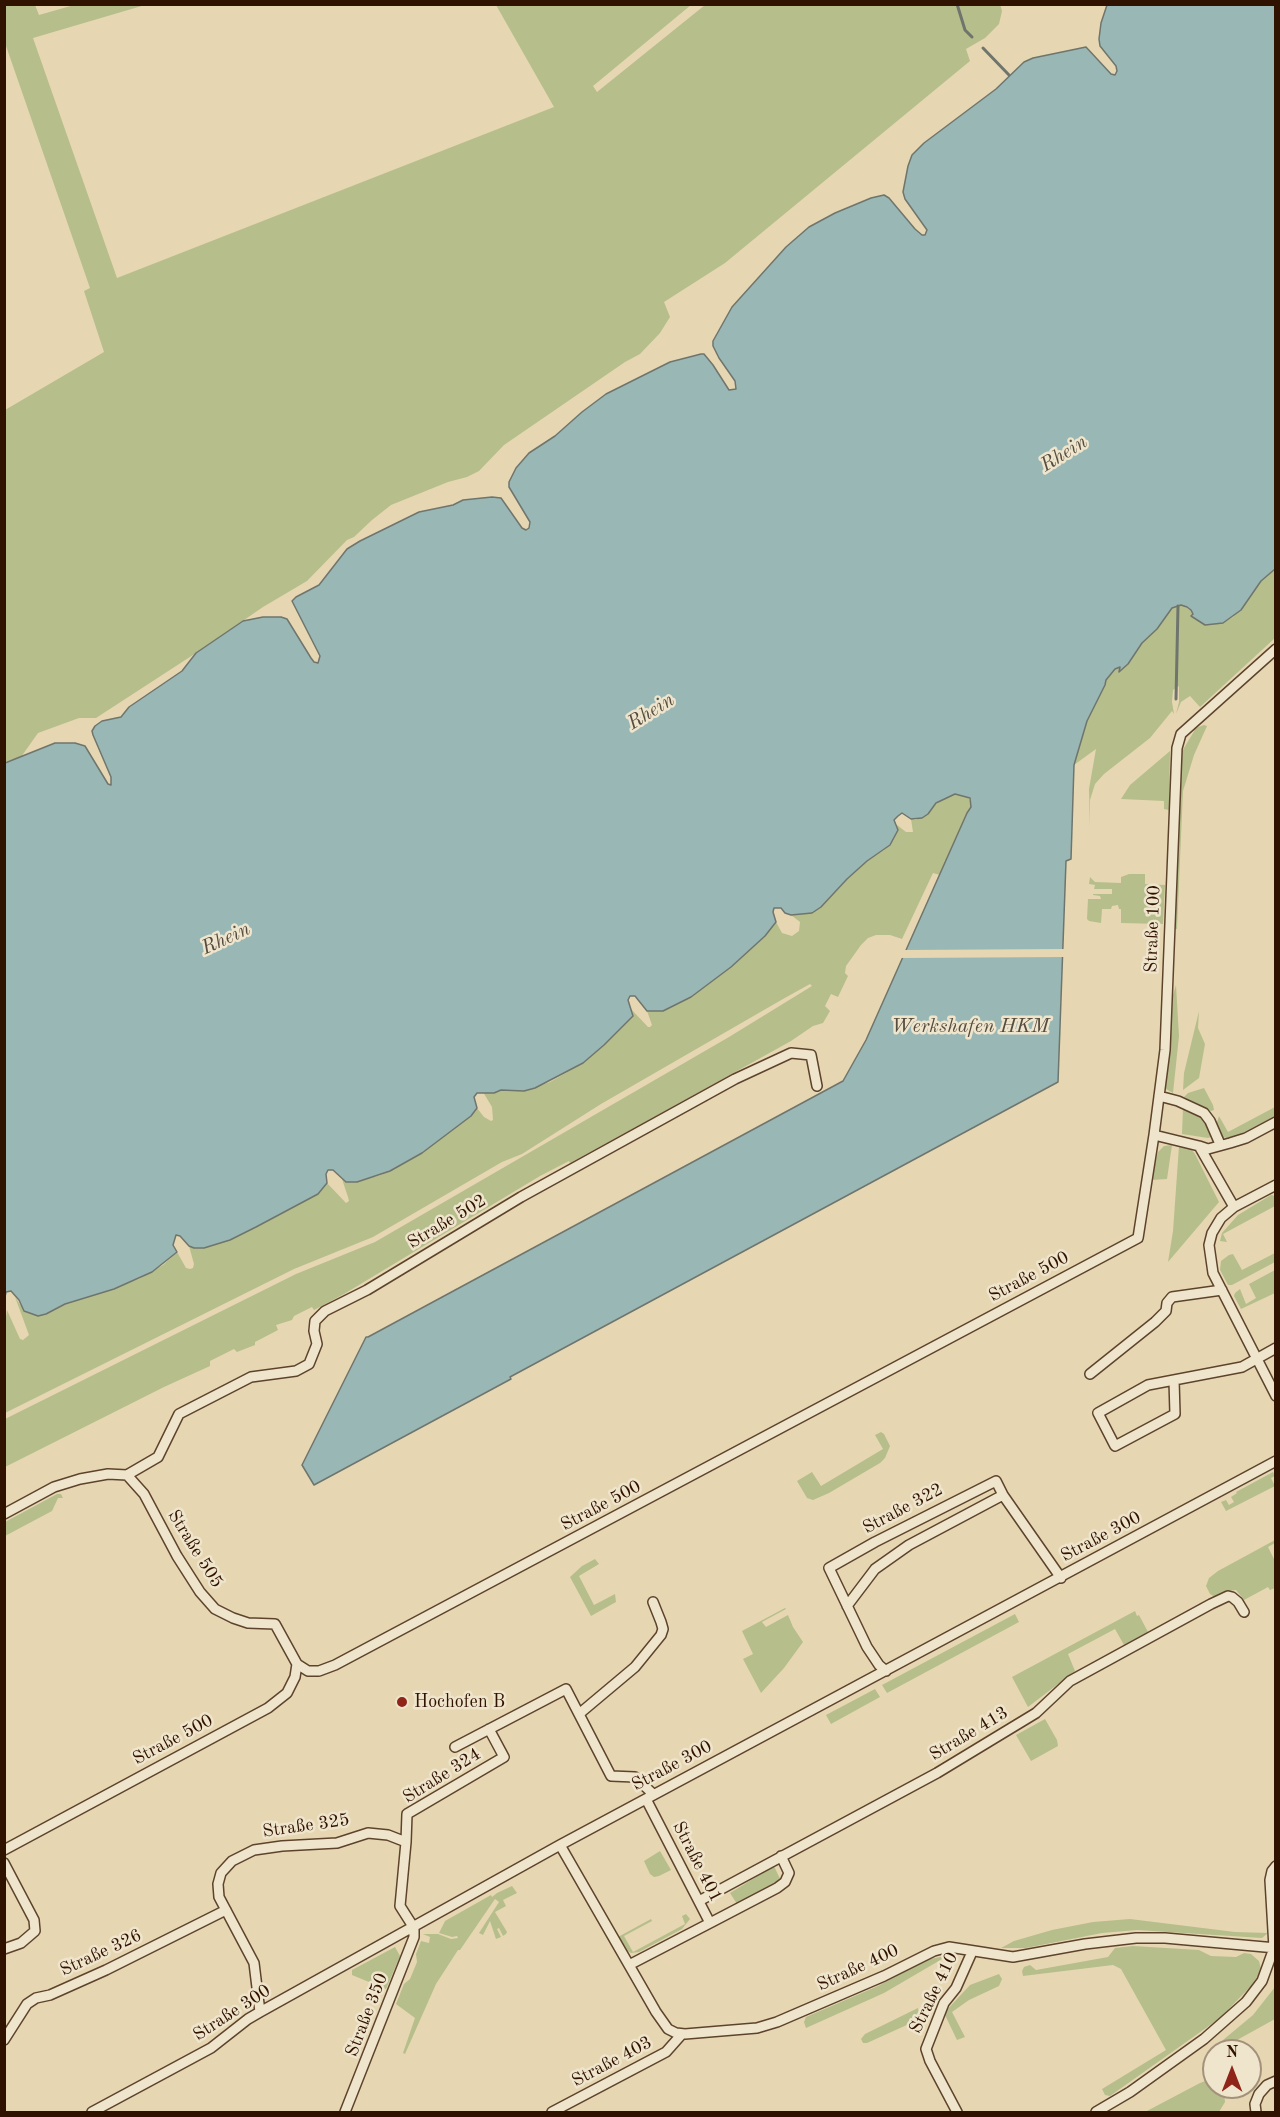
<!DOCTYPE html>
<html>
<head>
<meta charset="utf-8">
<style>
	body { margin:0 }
	#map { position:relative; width:1280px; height:2117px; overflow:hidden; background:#e6d7b2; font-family:"Old Standard TT",serif }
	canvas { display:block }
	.frame { position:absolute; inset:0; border:6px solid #301200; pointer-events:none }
	.north { position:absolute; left:1202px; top:2039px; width:60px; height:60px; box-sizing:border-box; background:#efe5cd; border:2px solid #a3917b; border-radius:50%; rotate:0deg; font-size:16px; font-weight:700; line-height:24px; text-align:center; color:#301200 }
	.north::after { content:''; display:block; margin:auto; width:21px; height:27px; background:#8f2418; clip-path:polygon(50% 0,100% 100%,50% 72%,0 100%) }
</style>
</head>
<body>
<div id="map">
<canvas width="1280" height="2117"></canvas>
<div class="frame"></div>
<div class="north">N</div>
</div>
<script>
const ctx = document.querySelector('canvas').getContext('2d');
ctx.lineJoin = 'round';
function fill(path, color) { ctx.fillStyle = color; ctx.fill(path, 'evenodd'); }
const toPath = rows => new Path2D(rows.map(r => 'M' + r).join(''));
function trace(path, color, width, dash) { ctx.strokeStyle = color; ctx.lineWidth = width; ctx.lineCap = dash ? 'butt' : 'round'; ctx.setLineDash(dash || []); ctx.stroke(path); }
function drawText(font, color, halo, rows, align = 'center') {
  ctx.font = font + ' "Old Standard TT",serif'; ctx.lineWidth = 5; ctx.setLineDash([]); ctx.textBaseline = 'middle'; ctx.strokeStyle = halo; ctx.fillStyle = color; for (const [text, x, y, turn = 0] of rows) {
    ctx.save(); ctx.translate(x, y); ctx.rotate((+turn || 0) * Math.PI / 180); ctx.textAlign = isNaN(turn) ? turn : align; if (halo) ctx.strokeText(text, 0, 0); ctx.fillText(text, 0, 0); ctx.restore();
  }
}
const green = toPath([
	[1000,4,1002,11,999,24,985,38,966,49,970,61,725,263,664,302,670,317,660,333,640,354,625,362,504,445,479,471,467,477,448,482,391,505,372,520,354,537,347,540,307,581,263,607,196,653,96,718,79,718,38,733,21,757,4,762,5,410,104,352,84,291,90,288,5,43,4,5,35,5,39,15,74,5,145,5,33,38,117,278,554,107,496,5,691,5,593,86,597,92,705,5],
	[1275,569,1275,638,1200,707,1190,696,1181,702,1176,714,1179,702,1179,686,1173,690,1172,702,1174,714,1172,711,1150,738,1104,774,1095,784,1090,800,1090,827,1089,789,1096,749,1074,765,1087,721,1105,685,1106,680,1115,669,1120,667,1137,651,1142,643,1157,629,1172,608,1182,605,1191,610,1193,615,1223,623,1233,617,1261,581],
	[1204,725,1207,726,1194,755,1183,791,1177,929,1174,929,1181,753,1196,728],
	[1170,751,1169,810,1164,809,1164,801,1121,799,1130,785],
	[955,794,968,797,972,804,940,875,933,873,902,939,890,935,876,935,868,938,861,945,846,966,845,973,848,976,838,997,831,994,825,1006,830,1011,823,1023,813,1026,791,1041,647,1121,570,1163,569,1161,540,1176,344,1294,314,1310,312,1307,294,1316,292,1320,276,1325,278,1330,255,1342,255,1345,237,1352,234,1349,210,1361,210,1366,164,1387,5,1467,5,1419,296,1274,375,1242,729,1037,812,986,810,984,783,999,601,1104,522,1154,502,1162,373,1237,294,1269,5,1413,4,1331,7,1310,20,1339,23,1340,29,1335,15,1297,21,1306,46,1314,65,1304,139,1279,163,1265,177,1252,186,1268,190,1269,193,1268,194,1264,189,1246,194,1248,256,1227,318,1194,327,1183,346,1203,349,1201,348,1197,342,1179,346,1182,378,1176,390,1171,422,1153,470,1116,477,1108,484,1117,491,1121,493,1120,492,1107,483,1092,494,1093,501,1090,524,1091,550,1082,583,1063,604,1045,633,1016,632,1010,648,1027,650,1027,652,1025,647,1011,663,1011,691,997,731,967,765,936,776,922,782,933,792,936,799,931,800,922,791,915,812,913,821,907,847,879,867,861,884,850,898,830,897,825,906,832,913,832,911,819,916,820,944,798],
	[1129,874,1145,874,1145,884,1165,885,1163,924,1121,923,1121,909,1119,909,1118,905,1112,906,1111,909,1102,909,1101,923,1089,921,1087,919,1088,899,1101,899,1100,896,1093,895,1093,894,1112,894,1112,889,1094,889,1095,885,1089,884,1090,877,1095,882,1121,883,1121,877],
	[1176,985,1179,1036,1173,1093,1166,1089,1163,1084,1166,1080,1173,995],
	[1199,1011,1198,1028,1205,1044,1199,1078,1183,1090,1184,1073],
	[1204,1088,1213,1105,1214,1110,1211,1111,1184,1097,1188,1093],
	[1183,1107,1205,1120,1212,1134,1211,1137,1208,1138,1182,1134],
	[1275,1107,1275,1116,1231,1139,1222,1137,1216,1125,1219,1116,1228,1132],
	[1172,1145,1167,1179,1151,1180,1158,1152,1164,1146],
	[1179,1146,1191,1149,1195,1154,1219,1202,1168,1262,1173,1231],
	[1271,1195,1275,1196,1275,1206,1223,1234,1227,1242,1220,1241,1222,1233,1238,1215],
	[1275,1253,1275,1262,1232,1285,1228,1285,1220,1270,1221,1261,1229,1255,1233,1254,1242,1270],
	[1275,1270,1275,1293,1241,1309,1234,1296,1235,1293,1240,1289,1246,1304,1256,1298,1249,1284],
	[881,1432,884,1434,890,1446,885,1458,880,1463,829,1493,813,1500,807,1498,797,1481,812,1472,821,1486,883,1449,875,1435],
	[1273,1472,1275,1476,1271,1478,1275,1486,1226,1511,1221,1502,1226,1500,1229,1505,1234,1502,1231,1497,1237,1493,1236,1492],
	[57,1494,61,1494,63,1498,58,1498,52,1511,5,1536,5,1522],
	[1275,1540,1275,1543,1268,1547,1275,1561,1275,1588,1270,1590,1268,1587,1244,1600,1236,1590,1228,1591,1215,1597,1210,1594,1206,1586,1209,1578,1218,1571],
	[595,1559,599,1564,579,1576,594,1605,615,1594,616,1602,591,1616,570,1577,582,1566],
	[785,1608,786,1609,762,1622,766,1627,788,1615,793,1627,803,1642,784,1668,761,1693,743,1659,753,1654,742,1631],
	[1135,1611,1137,1616,1139,1615,1148,1632,1124,1645,1115,1629,1068,1654,1075,1671,1028,1707,1012,1677],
	[1015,1614,1019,1622,887,1693,882,1685],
	[875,1689,880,1697,831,1724,826,1715],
	[1045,1719,1057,1740,1058,1746,1031,1761,1016,1735],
	[660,1851,671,1870,659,1876,654,1877,650,1874,644,1861],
	[774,1866,781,1881,737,1904,730,1893],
	[512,1886,517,1893,503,1900,506,1906,495,1912,507,1932,506,1934,503,1936,499,1928,497,1929,501,1937,496,1939,490,1921,483,1935,479,1933,499,1902,495,1899,460,1950,458,1950,436,1984,405,2054,403,2053,415,2018,396,2004,404,1984,410,1979,417,1962,416,1954,421,1941,429,1943,430,1937,423,1934,438,1934,451,1939,458,1938,457,1936,452,1937,439,1933,445,1921,491,1895,492,1897,497,1893],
	[686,1914,690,1919,682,1929,639,1952,631,1953,626,1950,618,1937,651,1919,652,1921,624,1936,633,1952,685,1924,682,1916],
	[1130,1919,1235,1932,1268,1933,1262,1938,1137,1930,1102,1933,1026,1948,1001,1948,1014,1941,1052,1930,1093,1922],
	[1133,1946,1199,1950,1211,1956,1236,1957,1244,1953,1251,1954,1259,1961,1261,1969,1260,1973,1250,1987,1220,2018,1110,2096,1105,2095,1102,2089,1166,2050,1121,1969,1113,1965,1023,1976,1022,1971,1024,1967,1030,1965,1036,1970,1108,1957,1115,1948],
	[395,1947,400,1956,386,1989,352,1975,352,1970],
	[949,1955,884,1993,806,2028,804,2022,806,2017,878,1986,926,1960],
	[999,1974,1002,1979,999,1986,969,2000,952,2012,965,2037,957,2040,944,2013,970,1985],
	[1275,1987,1275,2019,1219,2050,1217,2045,1253,2015],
	[918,2008,919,2014,909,2024,867,2043,863,2043,861,2039,865,2034],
	[1208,2080,1214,2081,1214,2087,1221,2087,1224,2091,1225,2102,1219,2112,1145,2112,1200,2083]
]);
const water = toPath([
	[1107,5,1275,5,1275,569,1261,581,1241,610,1223,623,1205,625,1191,616,1193,614,1191,610,1187,607,1181,605,1172,608,1157,629,1142,643,1128,664,1119,672,1120,667,1115,669,1106,680,1105,685,1087,721,1074,765,1071,859,1066,861,1058,1082,510,1377,511,1379,314,1485,302,1465,366,1337,368,1337,843,1081,866,1040,967,813,971,807,970,798,955,794,936,803,928,814,922,818,911,819,902,813,898,816,894,820,898,830,890,845,867,861,847,879,821,907,812,913,791,915,785,913,781,908,774,908,773,912,776,922,765,936,731,967,691,997,663,1011,647,1011,635,996,630,996,628,1000,633,1016,604,1045,583,1063,535,1088,524,1091,501,1090,494,1093,477,1093,474,1097,477,1108,471,1116,422,1153,390,1171,357,1182,346,1182,333,1170,328,1170,326,1174,327,1183,318,1194,256,1227,230,1240,204,1248,194,1248,189,1246,180,1236,176,1235,173,1245,177,1252,152,1272,114,1289,65,1304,46,1314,38,1316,24,1311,19,1300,11,1291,6,1292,5,1297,5,763,55,743,75,743,85,746,108,784,111,785,111,777,93,735,92,731,95,726,102,721,121,717,129,707,182,671,196,653,243,621,263,617,281,617,287,619,311,658,314,662,318,663,320,656,292,601,296,597,319,585,347,549,360,541,419,512,453,505,463,500,492,497,501,498,522,528,526,530,529,528,530,522,509,487,509,482,516,468,529,453,555,436,582,412,606,394,670,362,701,354,704,354,713,365,729,390,736,389,735,381,719,358,713,346,713,341,732,307,786,247,809,227,835,213,871,198,884,195,889,198,915,229,922,235,925,235,927,230,905,199,903,192,908,166,912,155,924,143,996,89,1024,62,1033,58,1086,47,1111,74,1115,75,1117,71,1116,66,1100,46,1099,39,1101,23,1107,5]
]);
const pier = toPath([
	[1066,949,1066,957,899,958,903,950]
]);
const stream = toPath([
	[957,4,965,30,972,37],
	[983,48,1009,75],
	[1176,699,1178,606]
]);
const minor = toPath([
	[1159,1096,1178,1101,1204,1113,1210,1121,1220,1144],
	[1199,1146,1208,1149,1230,1143,1246,1138,1276,1122],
	[1276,1185,1234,1207,1221,1218,1212,1233,1209,1245,1213,1273,1276,1396],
	[1234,1207,1199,1146,1154,1135,1165,1050,1177,748,1181,734,1276,649],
	[1090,1374,1155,1322,1166,1311,1167,1303,1172,1297,1222,1290],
	[1174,1380,1175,1414,1115,1446,1098,1413,1148,1385,1174,1380,1242,1367,1276,1348],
	[127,1475,158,1457,179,1414,251,1377,296,1371,309,1364,317,1344,314,1331,315,1321,325,1311,367,1290,521,1197,735,1079,791,1053,811,1055,817,1086],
	[127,1475,144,1494,177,1556,200,1592,215,1609,233,1618,248,1623,275,1624,297,1664],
	[4,1514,54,1487,80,1479,108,1474,127,1475],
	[847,1606,875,1569,909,1545,1003,1495],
	[297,1664,308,1671,319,1671,335,1665,1138,1238,1154,1135],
	[886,1671,879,1665,867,1647,829,1568,875,1542,996,1481,1003,1495,1061,1578],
	[579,1714,635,1667,661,1635,663,1629,661,1622,653,1602],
	[455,1747,566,1689,611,1776,635,1777,653,1794],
	[560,1845,656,2012,668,2029,676,2033,685,2034,757,2028,777,2022,884,1976,934,1951,949,1947,1013,1957,1085,1944,1136,1938,1165,1938,1276,1948],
	[4,1850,268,1708,287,1693,295,1677,297,1664],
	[4,1863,34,1920,35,1931,21,1943,4,1949],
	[699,1901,937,1773,1036,1713,1070,1681,1211,1604,1228,1596,1232,1597,1238,1602,1244,1612],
	[710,1923,777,1888,785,1882,789,1873,781,1856],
	[629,1965,710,1923,646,1799],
	[260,2012,254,1963,219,1897,218,1884,221,1873,232,1861,254,1850,282,1846,337,1843,368,1833,388,1835,406,1842],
	[4,2040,27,2004,36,1998,50,1995,106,1970,226,1910],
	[92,2112,211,2048,248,2019,260,2012,560,1845,1276,1461],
	[345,2112,414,1937,414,1928,400,1906,406,1842,407,1814,504,1757,489,1729],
	[552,2112,666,2052,682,2034],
	[957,2112,930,2061,926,2049,944,2003,956,1988,972,1952],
	[1096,2112,1130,2092,1204,2039,1246,2002,1262,1981,1274,1948,1270,1880,1272,1871,1276,1866],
	[1256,2112,1255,2104,1259,2094,1267,2085,1276,2081]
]);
const markers = [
	[402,1702,6,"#8f2418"]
];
const streetNames = [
	["Straße 100",1153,929,-88],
	["Straße 502",447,1222,-31],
	["Straße 500",1029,1277,-28],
	["Straße 500",601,1506,-28],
	["Straße 322",903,1509,-28],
	["Straße 300",1101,1537,-28],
	["Straße 505",195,1549,58],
	["Straße 413",969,1734,-31],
	["Straße 500",173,1740,-28],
	["Straße 300",672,1766,-28],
	["Straße 324",442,1776,-32],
	["Straße 325",306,1826,-8],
	["Straße 401",697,1862,63],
	["Straße 326",101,1953,-25],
	["Straße 400",858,1968,-25],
	["Straße 410",934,1993,-64],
	["Straße 300",232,2013,-33],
	["Straße 350",367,2015,-69],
	["Straße 403",612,2062,-28]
];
const poiNames = [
	["Hochofen B",414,1702]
];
const waterNames = [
	["Rhein",1064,454,-32],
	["Rhein",651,712,-32],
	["Rhein",226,939,-25],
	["Werkshafen HKM",970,1027]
];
fill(green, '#b6be8b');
fill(water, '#99b7b5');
trace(water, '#6f756d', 1.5);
fill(pier, '#e6d7b2');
trace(stream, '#6f756d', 3);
trace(minor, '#5e432c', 12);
trace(minor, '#efe5cd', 9);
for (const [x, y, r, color] of markers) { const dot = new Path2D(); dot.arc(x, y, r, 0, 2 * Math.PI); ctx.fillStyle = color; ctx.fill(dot); trace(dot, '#efe5cd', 2); }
drawText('18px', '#301200', '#efe5cd', streetNames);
drawText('18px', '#301200', '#efe5cd', poiNames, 'left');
drawText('italic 20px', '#554c3f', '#efe5cd', waterNames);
</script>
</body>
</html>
